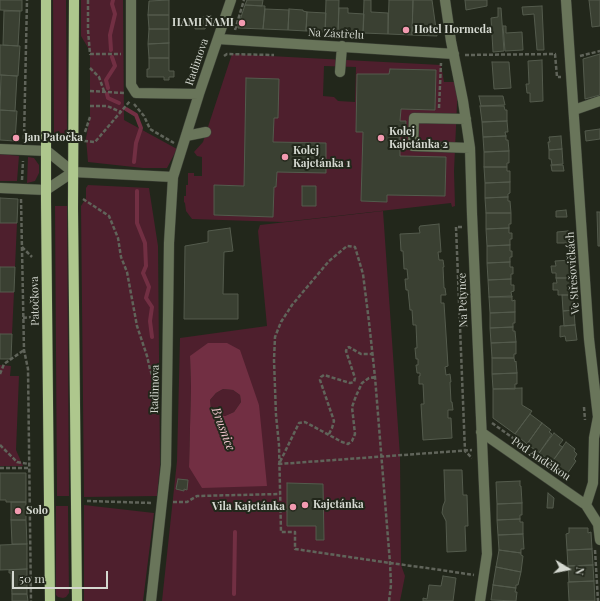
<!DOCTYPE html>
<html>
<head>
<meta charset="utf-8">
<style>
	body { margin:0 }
	#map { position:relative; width:600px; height:601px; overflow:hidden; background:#22271b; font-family:"Playfair Display",serif }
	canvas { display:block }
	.north { position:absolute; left:548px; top:549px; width:40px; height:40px; -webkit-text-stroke:3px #22271b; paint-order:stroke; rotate:100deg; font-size:11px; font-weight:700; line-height:16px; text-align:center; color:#d4d8d0 }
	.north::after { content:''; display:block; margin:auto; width:14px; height:18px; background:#d4d8d0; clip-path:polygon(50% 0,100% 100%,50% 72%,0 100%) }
	.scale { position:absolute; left:12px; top:571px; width:96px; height:18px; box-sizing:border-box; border:2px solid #d4d8d0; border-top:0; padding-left:5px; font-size:12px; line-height:14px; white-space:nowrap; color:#d4d8d0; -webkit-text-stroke:3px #22271b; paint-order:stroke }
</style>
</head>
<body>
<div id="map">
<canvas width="600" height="601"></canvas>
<div class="north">N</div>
<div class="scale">50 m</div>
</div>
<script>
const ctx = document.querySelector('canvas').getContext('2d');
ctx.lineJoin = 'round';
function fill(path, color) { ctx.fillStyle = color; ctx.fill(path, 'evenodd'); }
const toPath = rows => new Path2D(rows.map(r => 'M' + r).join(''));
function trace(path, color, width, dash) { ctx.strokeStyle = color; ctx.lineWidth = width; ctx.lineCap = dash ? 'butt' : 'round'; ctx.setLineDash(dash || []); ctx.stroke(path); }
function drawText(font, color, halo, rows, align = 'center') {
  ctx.font = font + ' "Playfair Display",serif'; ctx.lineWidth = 4; ctx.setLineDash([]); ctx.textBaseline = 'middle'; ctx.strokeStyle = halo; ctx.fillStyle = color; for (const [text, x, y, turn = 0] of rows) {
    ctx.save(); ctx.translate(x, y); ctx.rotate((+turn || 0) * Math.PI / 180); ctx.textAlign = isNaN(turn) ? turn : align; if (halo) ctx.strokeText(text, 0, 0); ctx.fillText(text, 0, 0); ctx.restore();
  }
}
const green = toPath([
	[53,0,66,0,67,136,54,135],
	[81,0,123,0,124,120,177,149,167,168,143,168,88,162,86,138,90,118,90,51,81,36],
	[232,54,441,65,444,82,458,82,454,171,455,206,452,207,451,203,283,222,192,219,186,211,185,203,184,202,184,196,186,196,186,185,188,185,188,173,194,173,194,176,202,176,202,157,197,156,194,152,203,142],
	[324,66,356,67,355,102,338,101,334,97,323,96],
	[390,69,436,70,435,110,401,109,400,121,406,121,405,132,400,132,400,144,405,144,405,150,400,150,400,156,446,157,445,196,387,195,387,202,361,201,363,132,356,131,357,74,389,74],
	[246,79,278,118,274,118,273,142,326,143,326,172,277,172,276,186,274,187,273,217,214,215,215,185,244,186],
	[302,186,316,186,316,206,302,206],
	[0,154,19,156,17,181,0,181],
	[28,157,34,158,39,165,39,173,35,181,27,183],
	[88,185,149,188,158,246,160,465,157,496,84,497,81,206,86,198,86,188],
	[55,206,67,206,69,496,57,496],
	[383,211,400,456,401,565,405,576,400,601,162,601,177,461,180,338,267,326,258,231,260,225],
	[190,356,259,405,189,467,191,387],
	[287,483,323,484,324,540,316,526,287,526],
	[0,223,17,223,15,267,0,267],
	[0,292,14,292,12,334,0,334],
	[0,365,11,366,10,376,19,376,16,450,23,466,0,466],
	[223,389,233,390,240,395,241,402,234,412,225,416,218,415,211,408,210,400,216,393],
	[84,505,154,513,143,601,84,601],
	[56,506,68,506,69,593,66,597,63,598,58,597,56,595]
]);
const water = toPath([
	[208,343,227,343,240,350,259,405,267,486,202,488,189,467,191,387,190,356],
	[223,389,233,390,240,395,241,402,234,412,225,416,218,415,211,409,210,400,216,393]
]);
const stream = toPath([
	[111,50,110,35,115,14,112,4,113,0],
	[108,88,106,80,115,66,112,57],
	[107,94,108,98,119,103],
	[126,109,136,115,141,128,136,143,134,162],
	[137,191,137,223,145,243,146,266,143,273,149,287,146,298,152,307,150,321,152,337],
	[234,594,235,532]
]);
const building = toPath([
	[0,0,22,0,22,11,0,10,0,0],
	[169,0,169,15,148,15,149,1,169,0],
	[247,0,263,0,262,6,245,5,247,0],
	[326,0,339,0,338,32,325,32,326,0],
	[364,0,371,0,371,12,388,13,388,34,363,33,364,0],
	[389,0,413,0,412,35,388,34,389,0],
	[413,0,432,0,437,36,412,35,413,0],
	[465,0,487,0,487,6,466,10,465,0],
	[589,0,600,0,600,26,592,27,589,0],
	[245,5,265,6,263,29,238,28,238,26,245,5],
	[542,6,544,50,537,50,534,14,523,15,522,7,542,6],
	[339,8,348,8,348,13,364,14,363,33,338,32,339,8],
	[498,8,501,8,504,51,493,52,491,18,498,17,498,8],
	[265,9,289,10,288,30,263,29,265,9],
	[289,9,303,10,303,11,307,12,306,31,288,30,289,9],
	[4,11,20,11,18,46,3,45,4,11],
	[307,12,326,13,325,32,306,31,307,12],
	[148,15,169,15,169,29,149,29,148,15],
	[195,17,204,17,204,19,208,20,205,29,195,29,195,17],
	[503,26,506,26,506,33,522,32,523,50,505,51,503,26],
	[149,29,169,29,169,43,148,44,149,29],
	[169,43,169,58,149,58,148,44,169,43],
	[0,45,20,46,18,76,0,75,0,45],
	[600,54,600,95,585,99,583,59,600,54],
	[149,58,169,58,169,71,174,71,174,77,169,77,169,80,164,80,164,77,147,77,147,69,149,69,149,58],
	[542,60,543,101,530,102,530,93,527,93,526,84,529,84,528,61,542,60],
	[492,62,509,62,511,88,494,89,492,62],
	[390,69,436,70,435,110,401,109,400,121,406,121,405,133,400,132,400,144,405,144,405,150,400,150,400,156,446,157,445,196,387,195,387,202,361,201,363,132,356,132,357,74,389,74,390,69],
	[1,75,17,76,15,111,0,110,1,75],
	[246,78,279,79,278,118,274,118,273,142,326,143,326,173,277,172,276,187,274,187,273,217,214,215,214,185,244,186,246,78],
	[479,96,503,96,505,105,481,106,479,96],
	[480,106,504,106,505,110,507,110,507,121,482,122,480,106],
	[0,110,17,111,15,141,0,140,0,110],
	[507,121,508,132,505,132,506,136,483,137,482,122,507,121],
	[600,129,600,139,586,141,585,131,600,129],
	[506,136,506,140,508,140,509,151,484,152,483,137,506,136],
	[561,136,562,149,549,150,548,142,550,142,549,137,561,136],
	[562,149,563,164,552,165,551,159,549,159,549,150,562,149],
	[509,151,509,163,507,163,507,167,484,167,484,152,509,151],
	[551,165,563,165,564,171,552,171,551,165],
	[484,167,507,167,507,171,510,171,510,182,485,183,484,167],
	[510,182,510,193,508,194,508,197,485,198,485,183,510,182],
	[302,186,316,186,316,206,302,206,302,186],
	[508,197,508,201,510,201,511,213,486,213,485,198,508,197],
	[0,198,18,199,17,223,0,223,0,198],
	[566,210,567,217,556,217,556,211,566,210],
	[597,212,600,212,600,246,598,246,597,212],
	[486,213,511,213,511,224,509,224,509,228,486,229,486,213],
	[439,224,441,252,438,252,439,260,443,260,444,267,443,267,444,288,445,288,446,295,441,295,441,303,444,303,446,334,448,366,445,367,446,375,450,374,451,382,450,382,451,402,452,402,453,410,448,410,448,418,451,418,452,438,423,440,421,404,424,404,423,384,419,384,419,376,420,376,420,373,417,373,416,365,418,365,418,359,416,359,415,348,417,348,416,325,413,325,412,310,410,310,408,290,406,290,405,279,408,279,407,269,404,269,403,251,401,251,400,234,420,233,419,228,420,226,439,224],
	[230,228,233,251,224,252,223,294,238,294,238,319,184,319,185,246,208,242,208,231,230,228],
	[509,228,509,233,512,233,512,239,510,239,510,245,487,246,486,229,509,228],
	[568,231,569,243,557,243,557,232,568,231],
	[510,245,510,251,512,251,512,257,510,257,510,262,487,263,487,246,510,245],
	[571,260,572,278,556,278,556,273,552,273,551,266,556,266,555,261,571,260],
	[510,262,510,267,513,267,513,274,511,274,511,279,488,280,487,263,510,262],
	[0,267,15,267,14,292,0,292,0,267],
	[556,278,572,278,573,295,558,295,558,290,553,290,553,283,557,283,556,278],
	[511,279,511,285,514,285,514,291,511,292,512,297,489,297,488,280,511,279],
	[562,295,573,295,574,310,563,311,562,295],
	[489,297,512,296,512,301,515,300,515,312,490,313,489,297],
	[574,310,575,325,564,326,563,311,574,310],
	[515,312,515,323,513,323,513,327,490,328,490,313,515,312],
	[575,325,577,340,566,341,565,336,560,337,560,326,575,325],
	[513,327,513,331,515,331,516,342,491,343,490,328,513,327],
	[0,334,12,334,11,359,0,359,0,334],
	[516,342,516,354,514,354,514,358,492,358,491,343,516,342],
	[492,358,514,358,515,362,516,361,517,373,492,374,492,358],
	[517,373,517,384,515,384,515,389,493,389,492,374,517,373],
	[522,388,522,405,532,411,515,434,493,418,493,389,522,388],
	[530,414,542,423,527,444,515,434,530,414],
	[542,423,551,430,549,432,552,434,539,453,527,444,542,423],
	[554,433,563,440,559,445,563,447,552,462,539,453,554,433],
	[566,442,575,449,574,451,577,454,574,459,576,461,567,474,552,462,566,442],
	[444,470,462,470,463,495,467,495,468,526,465,526,466,551,447,552,446,521,442,513,443,506,445,501,444,470],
	[0,473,26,473,26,502,6,502,6,500,0,500,0,473],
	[178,479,188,480,187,490,184,489,184,491,176,489,178,479],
	[520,481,520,486,521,486,522,503,497,504,496,482,520,481],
	[287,483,323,484,324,540,316,540,316,526,287,526,287,483],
	[548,493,554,498,553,508,547,508,548,493],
	[11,502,26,502,26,520,11,520,11,502],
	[522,503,522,515,520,515,520,519,497,520,497,504,522,503],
	[520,519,520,522,523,522,523,534,498,535,497,520,520,519],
	[11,520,26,520,27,544,12,544,11,520],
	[569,528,588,528,588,533,591,532,592,549,567,550,566,534,569,533,569,528],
	[523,534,524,549,521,549,521,553,499,550,498,535,523,534],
	[27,544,27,569,0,570,0,545,27,544],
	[592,549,593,565,568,566,567,550,592,549],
	[499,550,521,553,521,555,523,556,521,572,496,567,499,550],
	[593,565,594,581,569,582,568,566,593,565],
	[496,567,521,572,518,585,516,585,516,588,493,585,496,567],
	[27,569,27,594,12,594,11,573,9,573,9,570,27,569],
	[443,576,456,578,453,601,423,601,423,598,427,599,429,585,441,586,443,576],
	[594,581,595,601,569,601,568,582,594,581],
	[493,585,516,588,515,592,517,592,516,601,491,600,493,585],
	[12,594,27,594,28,601,12,601,12,594]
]);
const path = toPath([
	[88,0,88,30,90,54,121,54],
	[235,30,244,0],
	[465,55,555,54,557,77,561,77],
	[224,56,227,54,274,55],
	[580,56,600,51],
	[90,68,99,77,104,91],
	[90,91,124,93],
	[134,104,144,116,150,129,174,143],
	[90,106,107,106,121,112],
	[439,108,441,63],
	[85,132,90,117],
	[24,136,35,137],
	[24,139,27,0],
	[84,141,95,142,130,101],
	[22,180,23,161],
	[21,199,24,350,28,369,31,601],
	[83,199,109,216,118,238,121,257,127,272,137,326,147,356,150,369,155,383],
	[462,227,456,227,465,451,472,458],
	[22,247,32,257],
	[23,318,32,317],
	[0,374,4,364,24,350],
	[375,377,369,378,362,383,356,396,352,407,355,434,352,441,348,444,342,442,305,422,299,423,279,464,472,450],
	[584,407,585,420],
	[492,423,527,448],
	[329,434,332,428,334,421,320,380,321,377,324,375,350,383,354,382,355,378,346,351,347,348,349,347,361,354,373,354],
	[0,445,17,462,29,464],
	[0,468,29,468],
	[87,501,152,503],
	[173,502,187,502,197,496,280,494],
	[280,510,287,510],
	[595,550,598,601],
	[389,601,391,585,390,563,375,377,369,322,363,274,355,247,347,246,329,261,292,305,281,322,275,337,274,360,276,415,279,445,281,532,295,532,295,549,390,563,434,569,474,575]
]);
const minor = toPath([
	[131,0,131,85,136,93,199,94],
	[445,0,451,41,463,101,470,148,472,214,487,554,480,601],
	[566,0,589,339,598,417,594,438,593,483,586,505],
	[218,39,454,54],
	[340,72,342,46],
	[574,110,600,101],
	[466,119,414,118,413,146,470,148],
	[186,136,206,132],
	[0,149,47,151,73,172],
	[73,172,173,177],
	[0,188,46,190,73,172],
	[481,432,586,505,598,524,600,540],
	[151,601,166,465,169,243,173,177,199,94,231,0]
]);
const major = toPath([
	[46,0,46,201,50,601],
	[74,0,73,208,77,601]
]);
const markers = [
	[242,23,4,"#f29ab0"],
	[406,30,4,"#f29ab0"],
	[16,138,4,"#f29ab0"],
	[381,138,4,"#f29ab0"],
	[285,157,4,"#f29ab0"],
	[305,505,4,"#f29ab0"],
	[293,507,4,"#f29ab0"],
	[18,511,4,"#f29ab0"]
];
const poiNames = [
	["HAMI ŇAMI",234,23,"right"],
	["Hotel Hormeda",414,30],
	["Kolej",389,132],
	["Kajetánka 2",389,145],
	["Jan Patočka",24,138],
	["Kolej",293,151],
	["Kajetánka 1",293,164],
	["Kajetánka",313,505],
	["Vila Kajetánka",285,507,"right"],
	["Solo",26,511]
];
const streetNames = [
	["Na Zástřelu",336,34,3],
	["Radimova",197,62,-71],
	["Ve Střešovičkách",573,273,-94],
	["Na Petynce",463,300,-92],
	["Patočkova",35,301,-91],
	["Radimova",155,389,-89],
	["Pod Andělkou",541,459,34]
];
const waterNames = [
	["Brusnice",223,429,69]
];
fill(green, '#4e1f2d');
fill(water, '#722f43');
trace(stream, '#722f43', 4);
fill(building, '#3a4032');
trace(building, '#545b4d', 1);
trace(minor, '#3e4338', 11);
trace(major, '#3e4338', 11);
trace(path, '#60645a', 2.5, [4, 2]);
trace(minor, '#69755a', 10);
trace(major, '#aec78d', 10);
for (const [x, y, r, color] of markers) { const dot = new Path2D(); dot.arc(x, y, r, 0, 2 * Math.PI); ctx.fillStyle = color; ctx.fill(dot); trace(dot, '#22271b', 1.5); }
drawText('bold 11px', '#d4d8d0', '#22271b', poiNames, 'left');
drawText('11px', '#d4d8d0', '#22271b', streetNames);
drawText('italic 12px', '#f1c6cf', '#22271b', waterNames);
</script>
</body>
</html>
